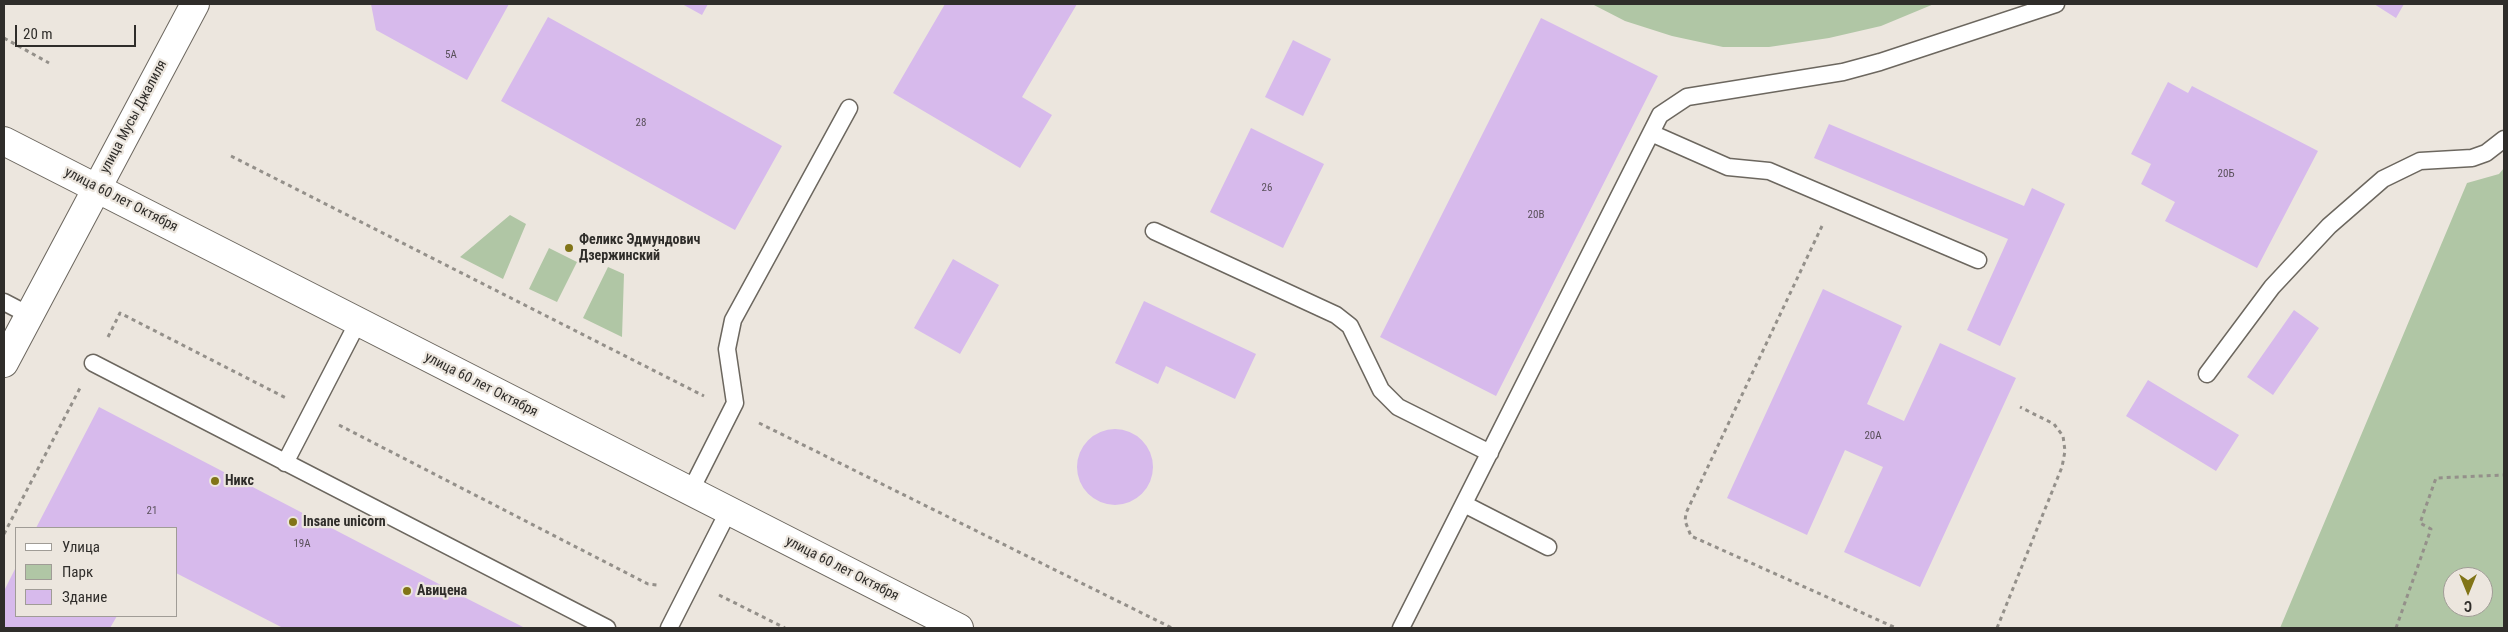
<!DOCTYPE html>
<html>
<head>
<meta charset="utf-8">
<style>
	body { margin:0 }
	#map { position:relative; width:2508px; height:632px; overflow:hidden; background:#ece6de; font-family:"Roboto Condensed",sans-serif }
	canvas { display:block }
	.frame { position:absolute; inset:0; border:5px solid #2f2d2a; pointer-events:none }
	.legend { position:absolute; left:15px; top:527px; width:162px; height:90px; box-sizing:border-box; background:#ece6de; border:1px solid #a09c96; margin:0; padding:6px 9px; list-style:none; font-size:15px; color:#2f2d2a }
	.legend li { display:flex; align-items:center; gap:10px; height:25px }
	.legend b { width:25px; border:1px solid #a09c96 }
	.north { position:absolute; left:2443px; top:567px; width:50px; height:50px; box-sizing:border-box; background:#ece6de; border:1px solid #a09c96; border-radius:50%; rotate:180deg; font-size:14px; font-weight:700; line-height:20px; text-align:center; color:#2f2d2a }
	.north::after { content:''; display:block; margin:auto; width:18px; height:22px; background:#817417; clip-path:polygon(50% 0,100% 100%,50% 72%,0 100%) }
	.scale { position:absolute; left:15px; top:25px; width:121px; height:22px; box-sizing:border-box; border:2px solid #2f2d2a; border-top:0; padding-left:6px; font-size:15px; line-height:18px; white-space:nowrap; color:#2f2d2a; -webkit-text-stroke:4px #ece6de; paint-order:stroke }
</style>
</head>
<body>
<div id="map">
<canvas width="2508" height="632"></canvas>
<div class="frame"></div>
<ul class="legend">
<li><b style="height:6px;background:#fff"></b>Улица</li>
<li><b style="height:14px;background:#b0c6a5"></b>Парк</li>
<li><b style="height:14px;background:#d7baec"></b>Здание</li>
</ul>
<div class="north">С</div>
<div class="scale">20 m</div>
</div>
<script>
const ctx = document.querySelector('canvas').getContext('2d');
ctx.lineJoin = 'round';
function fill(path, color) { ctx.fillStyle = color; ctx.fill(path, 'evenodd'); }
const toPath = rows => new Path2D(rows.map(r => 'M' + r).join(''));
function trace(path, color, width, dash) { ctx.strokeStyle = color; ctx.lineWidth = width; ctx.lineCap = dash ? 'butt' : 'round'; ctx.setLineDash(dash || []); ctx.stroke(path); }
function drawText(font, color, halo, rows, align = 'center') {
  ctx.font = font + ' "Roboto Condensed",sans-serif'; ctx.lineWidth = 4.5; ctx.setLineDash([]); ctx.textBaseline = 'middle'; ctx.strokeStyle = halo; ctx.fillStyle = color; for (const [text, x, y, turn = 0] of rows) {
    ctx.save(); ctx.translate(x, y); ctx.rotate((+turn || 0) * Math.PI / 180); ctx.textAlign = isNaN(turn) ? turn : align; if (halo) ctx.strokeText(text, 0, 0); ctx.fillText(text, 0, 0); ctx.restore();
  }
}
const green = toPath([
	[1592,4,1934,4,1881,26,1829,38,1769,47,1723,47,1672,36,1625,21],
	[2504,168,2504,628,2280,628,2467,183,2499,174],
	[2453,577,2483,577,2483,607,2453,607],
	[510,215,526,224,503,279,460,257],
	[549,248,577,262,557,302,529,289],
	[608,267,624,274,622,337,583,318]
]);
const building = toPath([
	[371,4,509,4,467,80,376,30],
	[682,4,708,4,702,15],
	[945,4,1077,4,1022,97,1052,115,1020,168,893,93],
	[2374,4,2404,4,2396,18],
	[548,17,782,146,735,230,501,101],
	[1541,18,1658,76,1496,396,1380,337],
	[1293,40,1331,59,1303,116,1265,97],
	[2168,82,2188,93,2192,86,2318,151,2257,268,2165,221,2175,202,2141,184,2151,164,2131,154],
	[1829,124,2024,206,2032,188,2065,204,2000,346,1967,330,2008,239,1814,158],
	[1251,128,1324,164,1283,248,1210,212],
	[953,259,999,285,960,354,914,328],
	[1823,289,1902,326,1867,404,1904,421,1940,343,2016,378,1920,587,1844,552,1883,467,1845,450,1807,535,1727,498],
	[1144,301,1256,354,1235,399,1166,366,1158,384,1115,363],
	[2294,310,2319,328,2273,395,2247,377],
	[2148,380,2239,435,2216,471,2126,416],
	[99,407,462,596,525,628,283,628,176,573,176,528,36,528],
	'1077 467a38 38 0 1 1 76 0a38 38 0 1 1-76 0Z',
	[16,567,16,616,117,616,110,628,4,628,4,591]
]);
const path = toPath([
	[4,38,49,63],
	[231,156,704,396],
	[1822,226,1686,513,1685,521,1691,536,1896,628],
	[108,337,120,313,286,398],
	[759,423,1172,628],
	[339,425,648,584,657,585],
	[4,534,80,388],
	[719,595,785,628],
	[1997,628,2062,467,2065,451,2063,436,2054,424,2020,407],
	[2396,628,2431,529,2420,523,2436,478,2504,475]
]);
const lane = toPath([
	[1651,133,1728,167,1769,171,1978,260],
	[1154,231,1336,315,1350,326,1381,390,1398,407,1490,453],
	[4,302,29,315],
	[93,363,607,628],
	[2207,374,2272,287,2329,226,2383,179,2420,161,2472,158,2486,153,2504,139],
	[285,463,358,322],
	[690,492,735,403,727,349,733,320,849,108],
	[1464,504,1548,547],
	[669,628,729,510],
	[1401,628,1660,115,1687,97,1843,72,1880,62,2056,4]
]);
const secondary = toPath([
	[4,141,959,628],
	[4,363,195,4]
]);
const markers = [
	[569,248,5,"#817417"],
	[215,481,5,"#817417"],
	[293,522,5,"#817417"],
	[407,591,5,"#817417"]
];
const numberNames = [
	["5А",451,55],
	["28",641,123],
	["20Б",2226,174],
	["26",1267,188],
	["20В",1536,215],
	["20А",1873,436],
	["21",152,511],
	["19А",302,544]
];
const streetNames = [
	["улица Мусы Джалиля",134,117,-62],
	["улица 60 лет Октября",121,200,27],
	["улица 60 лет Октября",481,385,27],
	["улица 60 лет Октября",842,569,27]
];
const poiNames = [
	["Феликс Эдмундович",579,240],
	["Дзержинский",579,256],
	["Никс",225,481],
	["Insane unicorn",303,522],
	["Авицена",417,591]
];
fill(green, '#b0c6a5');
fill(building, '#d7baec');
trace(lane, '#6c675f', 19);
trace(secondary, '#6c675f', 30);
trace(path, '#94908a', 3, [4, 4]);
trace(lane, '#fff', 16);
trace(secondary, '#fff', 28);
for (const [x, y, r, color] of markers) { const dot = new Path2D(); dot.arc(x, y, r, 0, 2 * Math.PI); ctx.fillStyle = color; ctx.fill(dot); trace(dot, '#ece6de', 2); }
drawText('11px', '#59505a', null, numberNames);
drawText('14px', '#2f2d2a', '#ece6de', streetNames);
drawText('bold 14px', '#2f2d2a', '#ece6de', poiNames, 'left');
</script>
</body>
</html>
